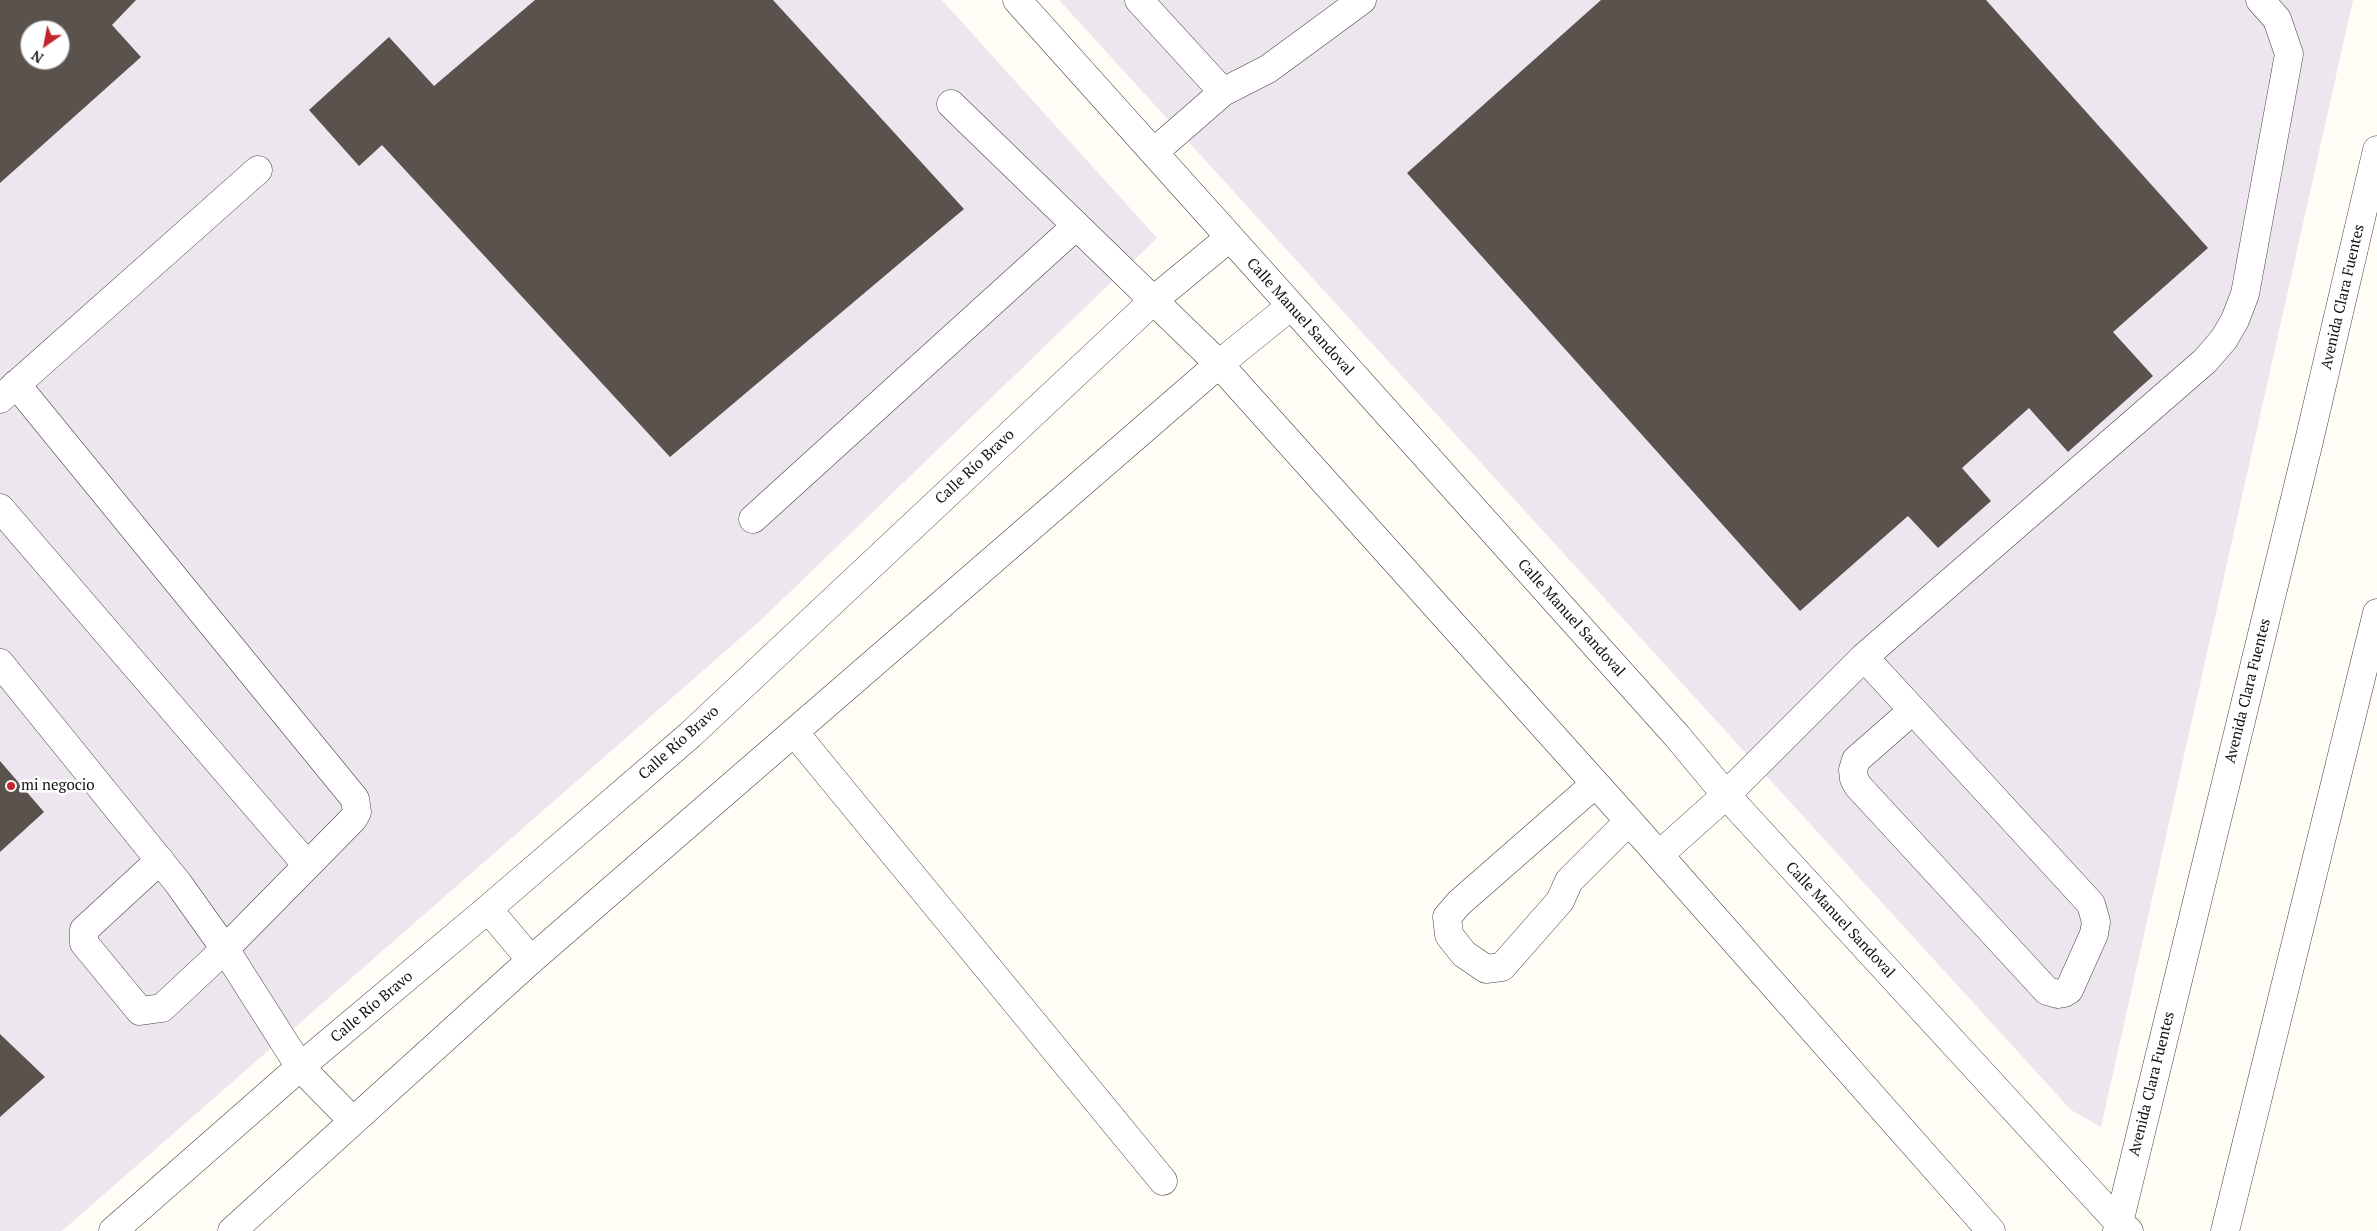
<!DOCTYPE html>
<html>
<head>
<meta charset="utf-8">
<style>
	body { margin:0 }
	#map { position:relative; width:2377px; height:1231px; overflow:hidden; background:#fffdf5; font-family:"PT Serif",serif }
	canvas { display:block }
	.north { position:absolute; left:20px; top:20px; width:50px; height:50px; box-sizing:border-box; background:#fff; border:1px solid #a0a0a0; border-radius:50%; rotate:213deg; font-size:14px; font-weight:700; line-height:20px; text-align:center; color:#111 }
	.north::after { content:''; display:block; margin:auto; width:18px; height:22px; background:#c4262e; clip-path:polygon(50% 0,100% 100%,50% 72%,0 100%) }
</style>
</head>
<body>
<div id="map">
<canvas width="2377" height="1231"></canvas>
<div class="north">N</div>
</div>
<script>
const ctx = document.querySelector('canvas').getContext('2d');
ctx.lineJoin = 'round';
function fill(path, color) { ctx.fillStyle = color; ctx.fill(path, 'evenodd'); }
const toPath = rows => new Path2D(rows.map(r => 'M' + r).join(''));
function trace(path, color, width, dash) { ctx.strokeStyle = color; ctx.lineWidth = width; ctx.lineCap = dash ? 'butt' : 'round'; ctx.setLineDash(dash || []); ctx.stroke(path); }
function drawText(font, color, halo, rows, align = 'center') {
  ctx.font = font + ' "PT Serif",serif'; ctx.lineWidth = 5; ctx.setLineDash([]); ctx.textBaseline = 'middle'; ctx.strokeStyle = halo; ctx.fillStyle = color; for (const [text, x, y, turn = 0] of rows) {
    ctx.save(); ctx.translate(x, y); ctx.rotate((+turn || 0) * Math.PI / 180); ctx.textAlign = isNaN(turn) ? turn : align; if (halo) ctx.strokeText(text, 0, 0); ctx.fillText(text, 0, 0); ctx.restore();
  }
}
const industrial = toPath([
	[0,0,942,0,1157,238,761,620,62,1231,0,1231],
	[30,30,60,30,60,60,30,60],
	[1059,0,2353,0,2101,1127,2071,1110]
]);
const building = toPath([
	[0,0,136,0,112,25,141,57,0,183],
	[30,30,60,30,60,60,30,60],
	[535,0,773,0,964,209,670,457,382,145,359,166,309,110,389,37,434,86],
	[1601,0,1986,0,2208,248,2113,332,2153,376,2068,452,2029,408,1962,468,1991,501,1938,548,1908,516,1800,611,1407,173],
	[0,761,44,812,0,852],
	[0,1034,45,1077,0,1117]
]);
const minor = toPath([
	[1017,0,1677,736,1726,795,2118,1222,2129,1231],
	[1139,0,1223,92],
	[951,104,1219,364,1629,821,1991,1231],
	[1154,152,1223,92,1268,69,1362,0],
	[16,384,355,799,357,812,353,819,225,949,162,1008,140,1011,84,943,84,930,160,860],
	[0,399,258,170],
	[0,508,307,865],
	[753,519,1076,226],
	[1864,657,2091,904,2096,922,2094,934,2069,990,2064,993,2058,994,2047,991,1858,786,1854,779,1853,770,1856,760,1913,710],
	[0,663,178,883,225,949,300,1067,353,1121],
	[794,732,1163,1181],
	[1595,784,1459,903,1447,917,1449,935,1464,954,1486,969,1502,967,1560,901,1569,881,1629,821],
	[1659,855,1726,795,1864,657,2205,361,2224,339,2235,320,2245,294,2289,54,2277,19,2260,0],
	[488,909,531,960],
	[113,1231,300,1067,488,909,690,735,1155,299,1229,238],
	[232,1231,531,960,1219,364,1291,306],
	[2117,1231,2309,441,2377,150],
	[2225,1231,2377,613]
]);
const markers = [
	[11,786,5,"#c4262e"]
];
const streetNames = [
	["Avenida Clara Fuentes",2343,297,-77],
	["Calle Manuel Sandoval",1300,317,48],
	["Calle Río Bravo",975,467,-43],
	["Calle Manuel Sandoval",1571,618,48],
	["Avenida Clara Fuentes",2248,691,-76],
	["Calle Río Bravo",679,743,-42],
	["Calle Manuel Sandoval",1840,920,47],
	["Calle Río Bravo",372,1007,-40],
	["Avenida Clara Fuentes",2152,1084,-76]
];
const poiNames = [
	["mi negocio",21,786]
];
fill(industrial, '#eee6ef');
fill(building, '#5a524d');
trace(minor, '#444', 29);
trace(minor, '#fff', 28);
for (const [x, y, r, color] of markers) { const dot = new Path2D(); dot.arc(x, y, r, 0, 2 * Math.PI); ctx.fillStyle = color; ctx.fill(dot); trace(dot, '#fff', 2); }
drawText('15px', '#111', '#fff', streetNames);
drawText('15px', '#111', '#fff', poiNames, 'left');
</script>
</body>
</html>
